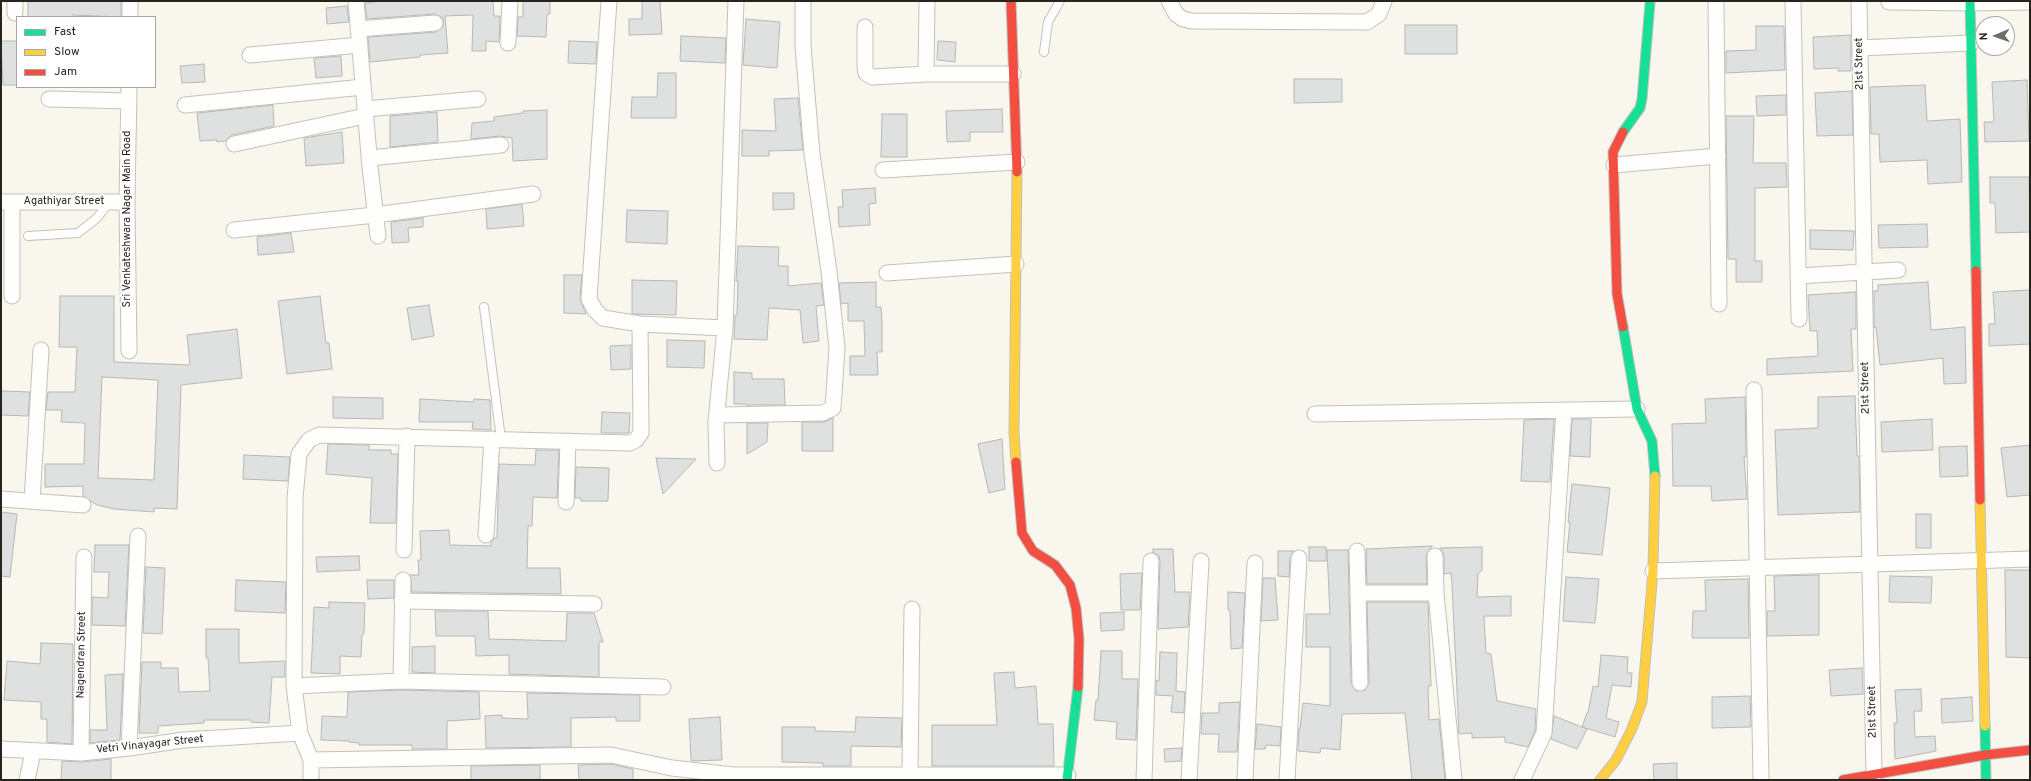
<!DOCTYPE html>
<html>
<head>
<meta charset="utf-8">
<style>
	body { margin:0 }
	#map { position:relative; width:2031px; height:781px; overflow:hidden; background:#f9f6ee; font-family:Overpass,sans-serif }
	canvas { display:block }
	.frame { position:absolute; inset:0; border:2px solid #27241e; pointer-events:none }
	.legend { position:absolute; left:16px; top:16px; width:140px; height:72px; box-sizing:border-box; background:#fff; border:1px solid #a9a7a5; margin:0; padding:5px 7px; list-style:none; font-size:12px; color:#27241e }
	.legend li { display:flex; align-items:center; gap:8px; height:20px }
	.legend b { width:20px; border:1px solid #a9a7a5 }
	.north { position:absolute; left:1975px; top:16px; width:40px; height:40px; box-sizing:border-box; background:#fff; border:1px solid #a9a7a5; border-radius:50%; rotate:268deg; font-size:11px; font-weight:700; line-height:16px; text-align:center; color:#27241e }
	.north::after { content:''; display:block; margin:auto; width:14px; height:18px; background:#706e67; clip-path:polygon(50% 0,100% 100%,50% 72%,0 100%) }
</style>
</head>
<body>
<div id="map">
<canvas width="2031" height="781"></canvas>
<div class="frame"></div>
<ul class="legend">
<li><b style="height:5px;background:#16e098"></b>Fast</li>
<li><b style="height:5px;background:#ffcf43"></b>Slow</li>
<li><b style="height:5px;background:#f24e42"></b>Jam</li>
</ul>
<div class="north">N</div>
</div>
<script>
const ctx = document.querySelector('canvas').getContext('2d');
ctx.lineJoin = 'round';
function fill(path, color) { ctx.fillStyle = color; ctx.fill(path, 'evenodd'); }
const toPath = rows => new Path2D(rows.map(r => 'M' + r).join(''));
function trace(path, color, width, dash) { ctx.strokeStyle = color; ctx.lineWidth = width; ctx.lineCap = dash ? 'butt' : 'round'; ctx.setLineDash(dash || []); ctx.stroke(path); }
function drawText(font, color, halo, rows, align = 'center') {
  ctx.font = font + ' Overpass,sans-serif'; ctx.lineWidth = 4; ctx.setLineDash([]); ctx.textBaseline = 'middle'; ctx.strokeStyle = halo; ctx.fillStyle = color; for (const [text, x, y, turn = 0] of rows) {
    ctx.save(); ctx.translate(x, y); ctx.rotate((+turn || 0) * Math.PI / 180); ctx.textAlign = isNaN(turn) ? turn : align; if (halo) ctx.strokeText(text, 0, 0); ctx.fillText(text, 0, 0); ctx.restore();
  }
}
const building = toPath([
	[28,1,121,1,121,17,72,15,73,17,28,17,28,1],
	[382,1,493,1,494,16,500,16,499,42,486,41,486,51,472,51,473,15,445,16,448,53,420,55,420,57,370,62,368,37,436,32,443,27,443,18,435,14,367,19,365,3,382,1],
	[523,1,550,1,550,14,547,14,546,37,517,36,518,17,523,17,523,1],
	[642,1,660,1,662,34,629,35,629,19,642,19,642,1],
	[347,6,349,22,327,24,326,8,347,6],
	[746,19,780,22,777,68,743,65,746,19],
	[1405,25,1457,25,1457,54,1405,54,1405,25],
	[1756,26,1784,26,1785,70,1726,73,1726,51,1756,50,1756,26],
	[1851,35,1851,71,1838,71,1838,68,1814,69,1813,37,1851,35],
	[681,36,726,38,725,63,680,61,681,36],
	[1,41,17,41,17,85,3,85,1,41],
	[569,41,597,42,596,64,568,63,569,41],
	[938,41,956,42,955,62,937,60,938,41],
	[341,56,342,76,316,78,314,58,341,56],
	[204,64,205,82,182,83,180,66,204,64],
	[658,73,676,73,676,118,631,118,632,97,657,97,658,73],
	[1294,79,1342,79,1342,102,1294,103,1294,79],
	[2027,80,2029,141,1985,142,1984,122,1994,122,1992,82,2027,80],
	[1925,85,1927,121,1960,119,1962,182,1928,184,1927,160,1880,162,1879,134,1871,134,1870,87,1925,85],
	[1852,91,1853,135,1817,136,1815,93,1852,91],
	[1786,95,1786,115,1757,116,1756,96,1786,95],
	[798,98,803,150,769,151,769,156,742,156,742,130,776,131,774,99,798,98],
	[273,105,274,126,232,135,225,141,217,142,217,140,200,141,197,113,273,105],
	[1002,109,1003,132,970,132,970,141,947,142,946,111,1002,109],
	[547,110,547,159,513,161,512,138,500,136,471,139,472,123,494,121,494,117,523,113,523,111,547,110],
	[437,112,438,142,390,147,390,116,437,112],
	[882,114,907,114,907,157,881,157,882,114],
	[1726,116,1754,116,1753,163,1786,163,1787,187,1755,188,1755,261,1762,261,1762,282,1736,282,1736,259,1728,259,1726,116],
	[342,132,344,163,306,166,304,138,342,132],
	[1990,177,2029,177,2030,232,1996,233,1995,203,1990,203,1990,177],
	[875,188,876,203,869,204,870,225,839,227,838,207,843,207,842,190,875,188],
	[773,193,794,193,794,209,773,210,773,193],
	[522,204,524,226,487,229,486,209,522,204],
	[627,210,668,211,667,244,626,242,627,210],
	[423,218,423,227,408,228,409,242,392,243,391,222,423,218],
	[1927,224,1928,247,1879,248,1878,225,1927,224],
	[1810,230,1854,231,1853,250,1810,249,1810,230],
	[291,233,294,252,258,255,257,237,291,233],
	[738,246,779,247,778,266,788,266,788,286,821,283,824,305,816,306,819,341,803,343,800,310,769,308,767,340,734,339,735,315,737,315,738,281,736,281,738,246],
	[564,275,582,275,580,299,586,314,564,313,564,275],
	[632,280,677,281,676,315,632,314,632,280],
	[876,282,876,307,881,307,882,321,882,352,877,352,878,375,850,375,850,356,865,356,864,321,848,321,848,303,841,304,839,283,876,282],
	[1928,282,1931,330,1965,327,1966,383,1944,384,1943,358,1880,365,1876,327,1874,328,1874,291,1878,291,1878,285,1928,282],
	[2030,290,2030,344,1989,346,1989,324,1995,324,1993,292,2030,290],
	[1856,292,1856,329,1851,329,1853,371,1767,375,1767,359,1818,356,1817,331,1810,331,1808,295,1856,292],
	[60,296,114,296,114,362,190,365,187,335,237,329,242,378,181,385,177,509,154,508,154,512,114,509,97,505,83,496,83,486,45,487,45,464,84,464,85,423,61,422,62,410,46,410,48,392,75,392,77,347,59,347,60,296],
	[102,377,158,380,154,480,98,478,102,377],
	[320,296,326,343,329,343,332,369,287,374,278,301,320,296],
	[429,305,434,336,412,340,407,308,429,305],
	[667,340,705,341,704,368,667,367,667,340],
	[631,345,631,369,611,370,610,346,631,345],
	[734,372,752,373,752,379,784,379,785,405,746,405,746,404,734,404,734,372],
	[1,391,30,392,28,416,1,415,1,391],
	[1855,396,1857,456,1859,456,1860,512,1778,515,1775,430,1818,428,1818,397,1855,396],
	[333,397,383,398,383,419,333,418,333,397],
	[1745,397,1746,457,1744,457,1747,499,1712,501,1711,486,1673,486,1672,424,1706,423,1705,399,1745,397],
	[420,399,474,402,474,399,490,400,491,430,472,429,473,422,419,422,420,399],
	[602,412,630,413,629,433,601,433,602,412],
	[833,418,833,451,802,451,802,422,824,422,833,418],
	[1554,419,1550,482,1521,481,1524,420,1554,419],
	[1572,419,1591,419,1590,457,1570,456,1572,419],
	[1932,419,1933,450,1882,452,1881,422,1932,419],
	[747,423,768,423,767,442,747,454,747,423],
	[1002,439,1005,489,989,493,978,444,1002,439],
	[328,444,369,445,369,450,391,450,391,454,398,454,396,523,370,523,372,478,326,474,328,444],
	[2030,445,2030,495,2007,497,2001,448,2030,445],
	[1967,446,1968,476,1940,477,1939,447,1967,446],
	[536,450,559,450,557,498,533,497,532,526,528,526,527,568,560,568,561,594,412,592,410,575,419,575,418,560,421,560,420,531,449,530,450,545,491,546,491,542,494,538,497,538,499,464,535,465,536,450],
	[244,455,290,457,288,481,243,479,244,455],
	[656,458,696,459,663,494,656,458],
	[576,467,609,468,608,501,581,501,581,498,575,498,576,467],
	[1572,484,1610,488,1602,555,1567,552,1570,522,1568,522,1572,484],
	[1,512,17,514,10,577,1,576,1,512],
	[1916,514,1931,514,1931,548,1916,548,1916,514],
	[95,545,129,545,125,626,92,625,92,597,108,598,109,572,94,572,95,545],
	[1432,546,1426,556,1427,584,1367,584,1366,549,1432,546],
	[1309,547,1326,547,1326,561,1309,561,1309,547],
	[1482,547,1482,570,1478,574,1477,597,1511,596,1511,616,1484,616,1486,653,1491,654,1497,701,1536,709,1535,731,1528,747,1505,742,1505,737,1472,738,1472,733,1459,734,1452,584,1451,573,1444,574,1444,555,1440,548,1482,547],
	[1153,549,1173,549,1175,592,1190,592,1188,627,1158,629,1160,561,1159,556,1153,553,1153,549],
	[1327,550,1348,550,1351,683,1356,691,1365,690,1369,683,1367,602,1428,602,1431,686,1428,686,1429,720,1439,719,1445,780,1412,780,1405,713,1342,714,1340,750,1321,748,1320,753,1298,751,1299,728,1300,728,1303,703,1330,706,1330,647,1306,647,1306,614,1330,614,1327,550],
	[1278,551,1294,551,1290,558,1289,577,1278,576,1278,551],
	[359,556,360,570,317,572,316,557,359,556],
	[146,567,165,568,162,634,143,633,146,567],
	[2005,570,2030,570,2030,658,2006,657,2005,570],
	[1142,573,1140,610,1121,610,1120,574,1142,573],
	[1819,575,1819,635,1767,636,1767,611,1775,611,1774,576,1819,575],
	[1890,576,1932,577,1931,603,1889,602,1890,576],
	[1566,577,1599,579,1595,623,1563,621,1566,577],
	[1263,578,1275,578,1278,620,1261,621,1263,578],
	[1748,579,1749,638,1692,638,1693,611,1706,611,1705,580,1748,579],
	[236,580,286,582,285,613,235,611,236,580],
	[367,580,394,580,394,598,368,599,367,580],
	[1228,592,1245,593,1242,648,1231,649,1230,610,1228,610,1228,592],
	[329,602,365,603,364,634,362,634,361,657,340,656,340,674,311,673,314,607,329,608,329,602],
	[435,611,488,611,489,639,566,641,567,613,594,613,603,642,599,642,599,677,509,674,509,655,476,656,475,636,436,636,435,611],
	[1124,612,1124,630,1101,631,1100,613,1124,612],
	[206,629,239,629,239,663,285,661,285,677,272,677,269,723,251,722,251,720,204,720,204,723,158,726,158,733,139,733,142,662,161,662,161,668,178,668,179,692,210,691,208,658,206,658,206,629],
	[41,643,73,644,72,744,47,742,47,719,41,719,41,702,4,700,7,661,40,664,41,643],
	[435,646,435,673,412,672,412,647,435,646],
	[1101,651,1122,651,1122,679,1138,679,1136,740,1116,739,1117,722,1094,720,1096,700,1098,700,1101,651],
	[1160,652,1177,653,1176,691,1185,692,1184,713,1171,712,1173,696,1156,695,1156,680,1159,681,1160,652],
	[1601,655,1628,657,1627,673,1632,673,1631,687,1612,685,1606,718,1619,722,1615,737,1582,727,1587,713,1588,713,1593,686,1598,687,1601,655],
	[1862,668,1863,694,1831,696,1829,670,1862,668],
	[1014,672,1015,688,1036,686,1038,724,1053,724,1054,766,932,766,932,725,997,725,994,673,1014,672],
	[123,674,120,740,90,743,90,730,107,730,105,675,123,674],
	[1921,689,1922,711,1914,711,1915,737,1935,736,1936,751,1895,759,1894,723,1897,723,1895,690,1921,689],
	[401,690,479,692,480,719,447,721,447,749,412,749,412,745,359,745,359,743,349,742,349,741,321,740,322,716,347,717,348,692,401,690],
	[527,693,640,695,640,721,616,721,616,717,571,718,571,747,486,748,485,716,502,715,502,718,528,719,527,693],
	[1750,696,1751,727,1712,728,1712,697,1750,696],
	[1972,697,1973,721,1942,723,1941,699,1972,697],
	[1240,702,1237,752,1218,752,1219,734,1201,734,1202,713,1219,713,1219,703,1240,702],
	[1554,716,1587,729,1577,749,1551,739,1554,716],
	[720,717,722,760,691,761,689,719,720,717],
	[856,717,902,718,901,747,851,746,851,766,823,766,823,763,782,762,782,727,815,727,815,731,855,732,856,717],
	[1257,724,1281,727,1280,746,1266,745,1265,749,1255,749,1257,724],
	[1182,748,1181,761,1165,762,1164,749,1182,748],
	[111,759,111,780,61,780,62,761,82,762,111,759],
	[1677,763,1677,780,1654,780,1653,764,1677,763],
	[610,764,633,769,633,780,579,780,578,765,610,764],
	[540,765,540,780,471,780,471,766,540,765]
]);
const lane = toPath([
	[1044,52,1048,22,1060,1],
	[28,236,78,233,97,218,109,202],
	[484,307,501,439]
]);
const street = toPath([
	[15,1,15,13],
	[356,1,370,167,378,236],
	[609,1,589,299,595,310,603,318,640,324,725,328],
	[1169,1,1176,14,1183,19,1192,21,1367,22,1379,14,1384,1],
	[1716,1,1719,304],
	[1793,1,1799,319],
	[1859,1,1874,775],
	[1889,2,1970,3,2030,2],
	[130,17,130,1],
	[865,27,865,68,866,73,872,77,926,74,1013,74],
	[358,29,435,23],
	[508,43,510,1],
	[1860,48,1971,43],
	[250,55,360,45],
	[926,74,927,1],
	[129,87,127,202,129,351],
	[49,99,129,101],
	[185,105,363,87],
	[365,109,478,99],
	[234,144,365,116],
	[369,158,501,145],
	[1614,165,1718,156],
	[883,170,1017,162],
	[1,202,127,202],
	[234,230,375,215,533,194],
	[887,273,1016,264],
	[1798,276,1898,270],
	[12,296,12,202],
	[1754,390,1761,780],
	[1315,414,1637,409],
	[717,415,823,413,833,408,837,348,829,271,812,154,803,46,803,1],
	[717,463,716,422,725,328,736,1],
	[1,499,83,505],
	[32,501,41,350],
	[566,502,568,441],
	[486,535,492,439],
	[404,550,407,436],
	[1357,551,1358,593],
	[1435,556,1436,593,1454,780],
	[1653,571,2030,559],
	[402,601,594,604],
	[401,681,403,580],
	[1360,683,1358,593,1436,593],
	[294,686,401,681,663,687],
	[129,748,138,536],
	[1,749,81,753,129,748,184,740,300,733],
	[81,753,84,557],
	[311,760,611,755,672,768,733,775,1068,775],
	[910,775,912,609],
	[27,780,33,752],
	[311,780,311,760,300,733,294,686,295,498,299,454,309,440,319,435,630,443,636,440,641,433,640,324],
	[1144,780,1151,561],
	[1189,780,1201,561],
	[1245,780,1255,563],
	[1287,780,1299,558],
	[1522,780,1544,733,1564,410]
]);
const fast = toPath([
	[1970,1,1976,271],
	[1623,132,1640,108,1642,99,1650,3],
	[1623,327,1637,409,1652,441,1655,476],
	[1985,726,1986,780],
	[1067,780,1078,687]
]);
const slow = toPath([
	[1016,462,1014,432,1017,172],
	[1980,500,1985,726],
	[1600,780,1616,760,1631,731,1642,702,1653,571,1655,476]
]);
const jam = toPath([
	[1011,1,1017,172],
	[1976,271,1980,500],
	[1623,327,1617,294,1613,152,1623,132],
	[1016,462,1022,533,1033,551,1055,565,1070,585,1076,608,1079,639,1078,687],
	[1843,780,1985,755,2030,750]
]);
const streetNames = [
	["21st Street",1860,64,-91],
	["Agathiyar Street",64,202],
	["Sri Venkateshwara Nagar Main Road",128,219,-90],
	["21st Street",1866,388,-91],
	["Nagendran Street",82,655,-89],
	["21st Street",1873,712,-91],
	["Vetri Vinayagar Street",150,745,-6]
];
fill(building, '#dee1df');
trace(building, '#b5b8b6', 1);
trace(lane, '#c4c1ba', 10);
trace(street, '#c4c1ba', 17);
trace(fast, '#c4c1ba', 11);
trace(slow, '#c4c1ba', 11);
trace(jam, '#c4c1ba', 11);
trace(lane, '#fefefc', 8);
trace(street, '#fefefc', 15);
trace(fast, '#16e098', 9);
trace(slow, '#ffcf43', 9);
trace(jam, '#f24e42', 9);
drawText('11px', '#27241e', '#fff', streetNames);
</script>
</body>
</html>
